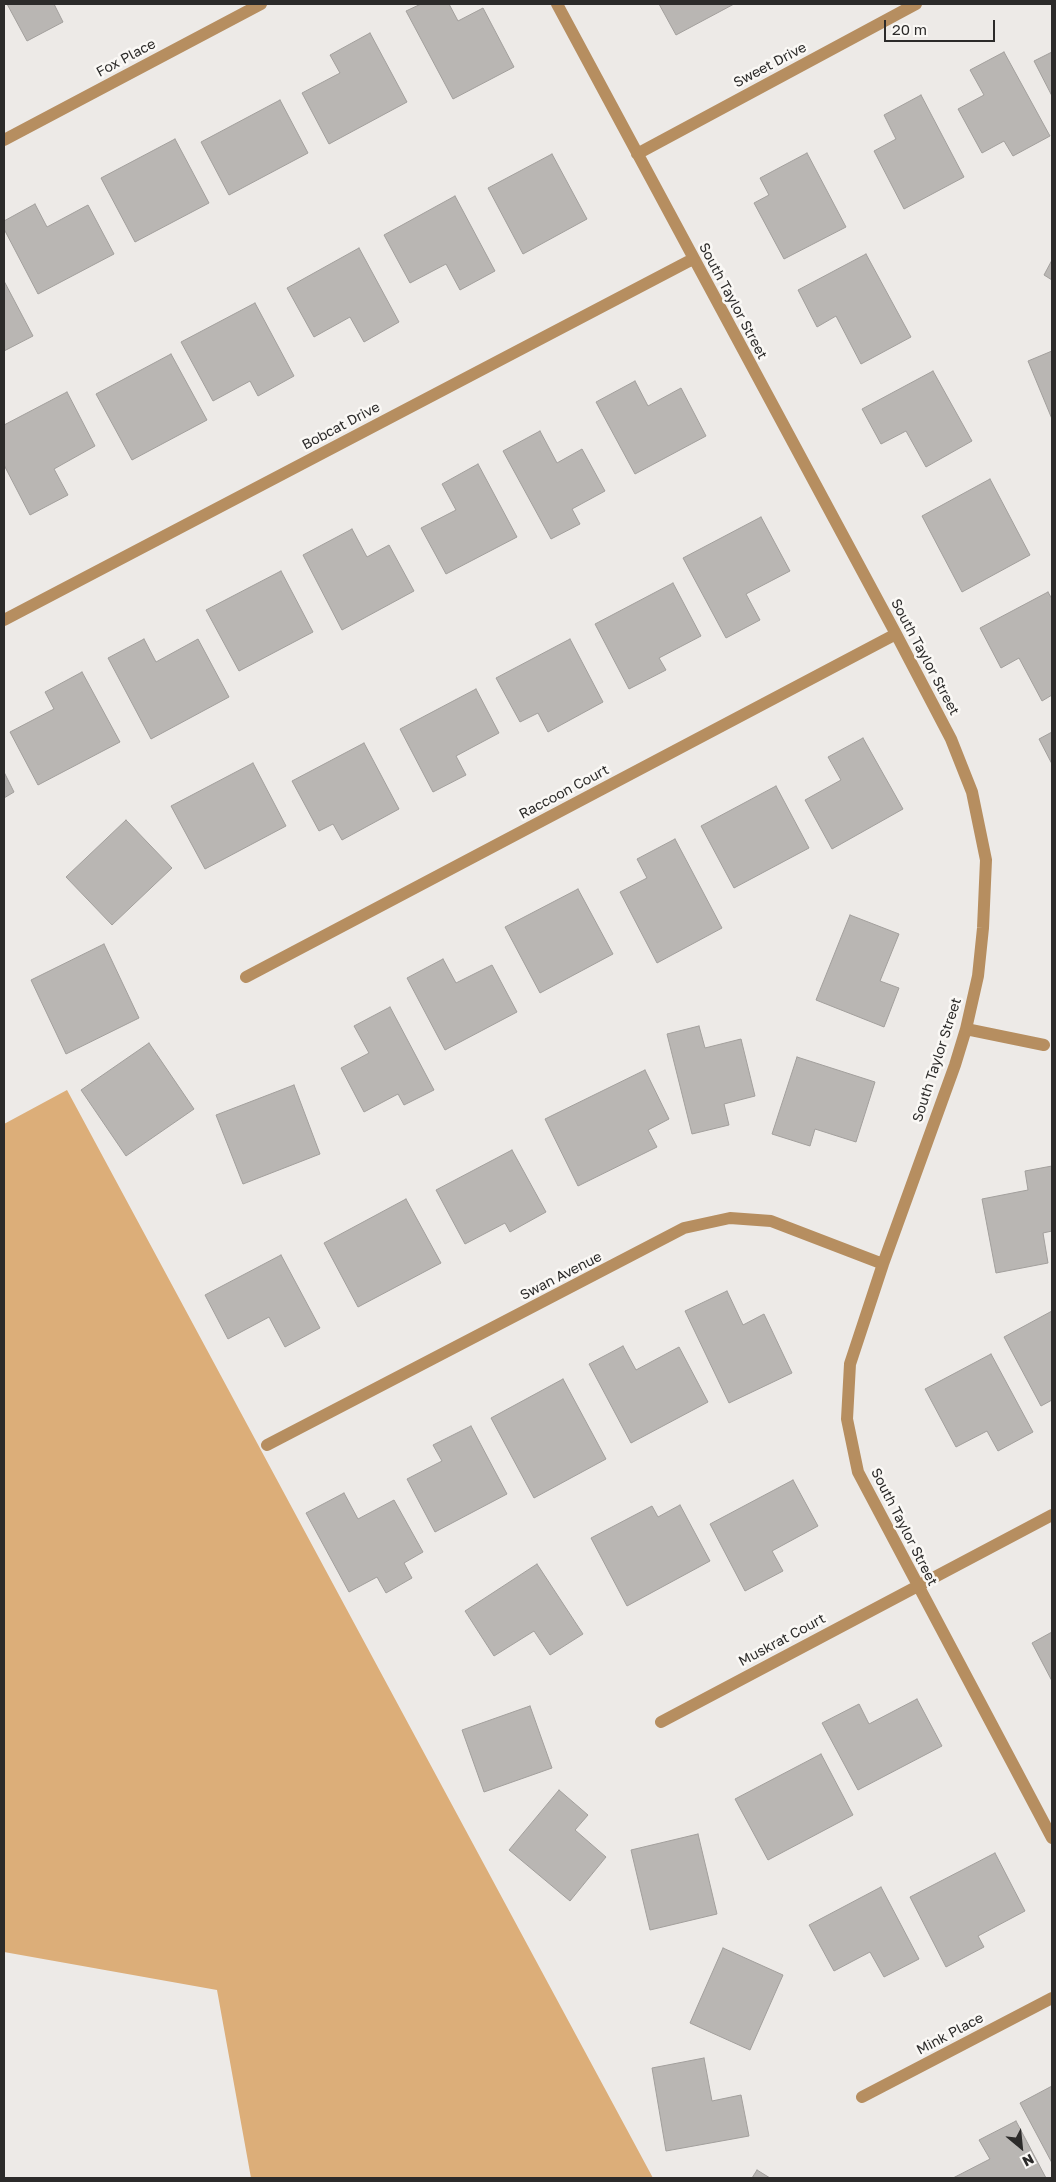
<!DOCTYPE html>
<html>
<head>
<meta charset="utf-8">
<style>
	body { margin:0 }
	#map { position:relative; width:1056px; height:2182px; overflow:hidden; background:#edeae7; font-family:"Golos Text",sans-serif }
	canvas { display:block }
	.frame { position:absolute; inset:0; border:5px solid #2c2b2a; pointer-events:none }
	.north { position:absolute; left:996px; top:2122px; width:50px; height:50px; -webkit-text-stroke:4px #faf8f5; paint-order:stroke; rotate:152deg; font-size:14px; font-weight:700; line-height:20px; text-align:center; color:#2c2b2a }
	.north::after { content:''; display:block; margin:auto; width:18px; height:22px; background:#2c2b2a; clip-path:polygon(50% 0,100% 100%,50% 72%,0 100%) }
	.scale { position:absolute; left:884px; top:20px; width:111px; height:22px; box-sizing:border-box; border:2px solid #2c2b2a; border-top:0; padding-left:6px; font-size:15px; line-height:18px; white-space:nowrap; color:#2c2b2a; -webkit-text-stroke:4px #faf8f5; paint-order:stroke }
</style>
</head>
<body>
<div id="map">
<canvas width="1056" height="2182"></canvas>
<div class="frame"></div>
<div class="north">N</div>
<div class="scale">20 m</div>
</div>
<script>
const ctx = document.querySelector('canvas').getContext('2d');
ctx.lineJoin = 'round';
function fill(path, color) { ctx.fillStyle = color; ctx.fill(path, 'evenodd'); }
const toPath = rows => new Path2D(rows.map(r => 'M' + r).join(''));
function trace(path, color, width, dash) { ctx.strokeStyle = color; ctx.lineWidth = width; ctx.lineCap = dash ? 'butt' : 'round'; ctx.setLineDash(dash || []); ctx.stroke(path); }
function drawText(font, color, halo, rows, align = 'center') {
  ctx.font = font + ' "Golos Text",sans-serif'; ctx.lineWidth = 5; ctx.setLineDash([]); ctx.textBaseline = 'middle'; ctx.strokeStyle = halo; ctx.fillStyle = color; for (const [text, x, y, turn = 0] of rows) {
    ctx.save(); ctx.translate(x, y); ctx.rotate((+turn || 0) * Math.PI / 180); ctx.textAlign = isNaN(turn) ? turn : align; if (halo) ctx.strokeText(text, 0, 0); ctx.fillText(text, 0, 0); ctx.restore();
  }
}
const green = toPath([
	[67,1090,653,2178,251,2178,217,1990,4,1952,4,1124]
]);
const building = toPath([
	[7,4,54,4,63,22,27,41,7,4],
	[421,4,449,4,458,21,483,8,514,67,453,99,406,11,421,4],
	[659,4,734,4,676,35,659,4],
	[370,33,407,102,329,144,302,93,340,73,330,55,370,33],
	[1004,52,1050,136,1013,156,1004,141,982,153,958,109,984,95,970,70,1004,52],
	[1052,52,1052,96,1034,61,1052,52],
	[921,95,964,177,904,209,874,151,896,139,884,115,921,95],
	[280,100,308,153,229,195,201,142,280,100],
	[175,139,209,203,135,242,101,178,175,139],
	[807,153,846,227,784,259,754,203,769,195,760,178,807,153],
	[552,154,587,219,523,254,488,188,552,154],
	[455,196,495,271,460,290,446,264,410,283,384,235,455,196],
	[35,204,47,227,88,205,114,254,38,294,4,229,4,221,35,204],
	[359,248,399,322,364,342,350,317,314,337,287,288,359,248],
	[866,254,911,337,861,364,836,316,817,327,798,290,866,254],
	[1052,260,1052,280,1044,275,1052,260],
	[4,281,33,336,4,351,4,281],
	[255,303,294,376,258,396,250,381,213,401,181,342,255,303],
	[1052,351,1052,419,1028,361,1052,351],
	[171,354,207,420,132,460,96,394,171,354],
	[933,371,972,441,926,467,906,431,881,444,862,409,933,371],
	[635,381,648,406,681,388,706,436,635,474,596,402,635,381],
	[67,392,95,446,54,469,68,495,30,515,4,465,4,425,67,392],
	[540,431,557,463,582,449,605,491,572,509,580,524,551,539,503,451,540,431],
	[478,464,517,537,446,574,421,528,456,510,442,484,478,464],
	[990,479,1030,555,962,592,922,516,990,479],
	[761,517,790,571,746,594,760,620,726,638,683,558,761,517],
	[352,529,367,557,389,545,414,591,342,630,303,555,352,529],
	[281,571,313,632,239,671,206,610,281,571],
	[673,583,701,636,659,658,666,670,629,689,595,624,673,583],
	[1048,592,1052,599,1052,695,1042,701,1019,658,1001,668,980,628,1048,592],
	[144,639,156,662,198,639,229,697,151,739,108,658,144,639],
	[570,639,603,702,548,732,538,713,520,722,496,678,570,639],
	[82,672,120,742,38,785,10,732,54,709,45,692,82,672],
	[476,689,499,733,456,756,466,775,433,792,400,729,476,689],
	[1052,732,1052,764,1039,739,1052,732],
	[863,738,903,809,832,849,805,800,841,780,828,757,863,738],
	[364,743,399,809,342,840,333,824,319,831,292,781,364,743],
	[253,763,286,826,205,869,171,806,253,763],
	[4,772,14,792,4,798,4,772],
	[776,786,809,848,734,888,701,826,776,786],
	[126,820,172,868,112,925,66,877,126,820],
	[675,839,722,928,657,963,620,892,647,878,637,859,675,839],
	[578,889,613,954,540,993,505,927,578,889],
	[850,915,899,934,880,981,899,988,884,1027,816,1000,850,915],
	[104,944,139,1018,66,1054,31,980,104,944],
	[443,959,456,983,492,965,517,1012,445,1050,407,978,443,959],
	[390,1007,434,1090,404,1105,398,1094,364,1112,341,1068,369,1053,354,1026,390,1007],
	[699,1026,705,1048,741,1039,755,1096,724,1104,729,1125,692,1134,667,1034,699,1026],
	[149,1043,194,1109,126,1156,81,1090,149,1043],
	[797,1057,875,1082,856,1142,815,1129,810,1146,772,1134,797,1057],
	[645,1070,669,1119,648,1130,657,1147,578,1186,545,1119,645,1070],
	[294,1085,320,1154,243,1184,216,1115,294,1085],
	[512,1150,546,1212,510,1232,505,1223,465,1244,436,1190,512,1150],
	[1052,1166,1052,1231,1043,1233,1048,1263,996,1273,982,1199,1028,1190,1025,1171,1052,1166],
	[406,1199,441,1263,358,1307,324,1243,406,1199],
	[281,1255,320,1328,285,1347,269,1317,228,1339,205,1295,281,1255],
	[727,1291,743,1325,764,1314,792,1373,729,1403,685,1311,727,1291],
	[1052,1311,1052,1400,1041,1406,1004,1337,1052,1311],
	[623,1346,636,1370,679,1347,708,1402,631,1443,589,1364,623,1346],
	[991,1354,1033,1432,998,1451,987,1431,956,1447,925,1389,991,1354],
	[563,1379,606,1459,534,1498,491,1418,563,1379],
	[471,1426,507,1494,435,1532,407,1479,442,1461,433,1445,471,1426],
	[793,1480,818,1526,772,1551,783,1571,745,1591,710,1524,793,1480],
	[344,1493,358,1519,394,1500,423,1552,404,1563,412,1578,386,1593,377,1577,349,1592,306,1513,344,1493],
	[680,1505,710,1561,627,1606,591,1538,652,1506,658,1517,680,1505],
	[537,1564,583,1634,550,1655,534,1631,494,1656,465,1611,537,1564],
	[1052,1632,1052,1681,1032,1643,1052,1632],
	[917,1699,942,1746,858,1790,822,1723,859,1704,869,1724,917,1699],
	[530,1706,552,1768,484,1792,462,1730,530,1706],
	[821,1754,853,1815,768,1860,735,1799,821,1754],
	[559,1790,588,1815,575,1830,606,1857,570,1901,509,1850,559,1790],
	[698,1834,717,1914,650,1930,631,1850,698,1834],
	[995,1853,1025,1911,978,1936,984,1947,946,1967,910,1897,995,1853],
	[881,1887,919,1959,884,1977,870,1952,834,1971,809,1925,881,1887],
	[723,1948,783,1975,750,2050,690,2023,723,1948],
	[704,2058,712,2101,741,2095,749,2136,666,2151,652,2068,704,2058],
	[1052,2086,1052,2163,1020,2103,1052,2086],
	[1016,2121,1046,2178,953,2178,990,2159,979,2140,1016,2121],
	[757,2170,770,2178,752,2178,757,2170]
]);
const street = toPath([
	[557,4,896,634,951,739,972,792,986,860,983,928,978,976,966,1029,955,1065,883,1264,850,1364,847,1419,858,1472,1052,1838],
	[4,140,261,4],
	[637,154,916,4],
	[4,620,693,259],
	[246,977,896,634],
	[966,1029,1044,1045],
	[267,1445,684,1228,730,1218,771,1221,883,1264],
	[661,1722,1052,1515],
	[862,2097,1052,1998]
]);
const streetNames = [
	["Fox Place",126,58,-28],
	["Sweet Drive",770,65,-28],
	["South Taylor Street",733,301,62],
	["Bobcat Drive",341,426,-28],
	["South Taylor Street",925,657,62],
	["Raccoon Court",564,792,-28],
	["South Taylor Street",937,1060,-72],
	["Swan Avenue",561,1276,-27],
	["South Taylor Street",904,1527,63],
	["Muskrat Court",782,1640,-28],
	["Mink Place",950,2034,-28]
];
fill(green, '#dcae79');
fill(building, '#b9b6b3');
trace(building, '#a29f9c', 1);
trace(street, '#b68e60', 12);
drawText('14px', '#2c2b2a', '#faf8f5', streetNames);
</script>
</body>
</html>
